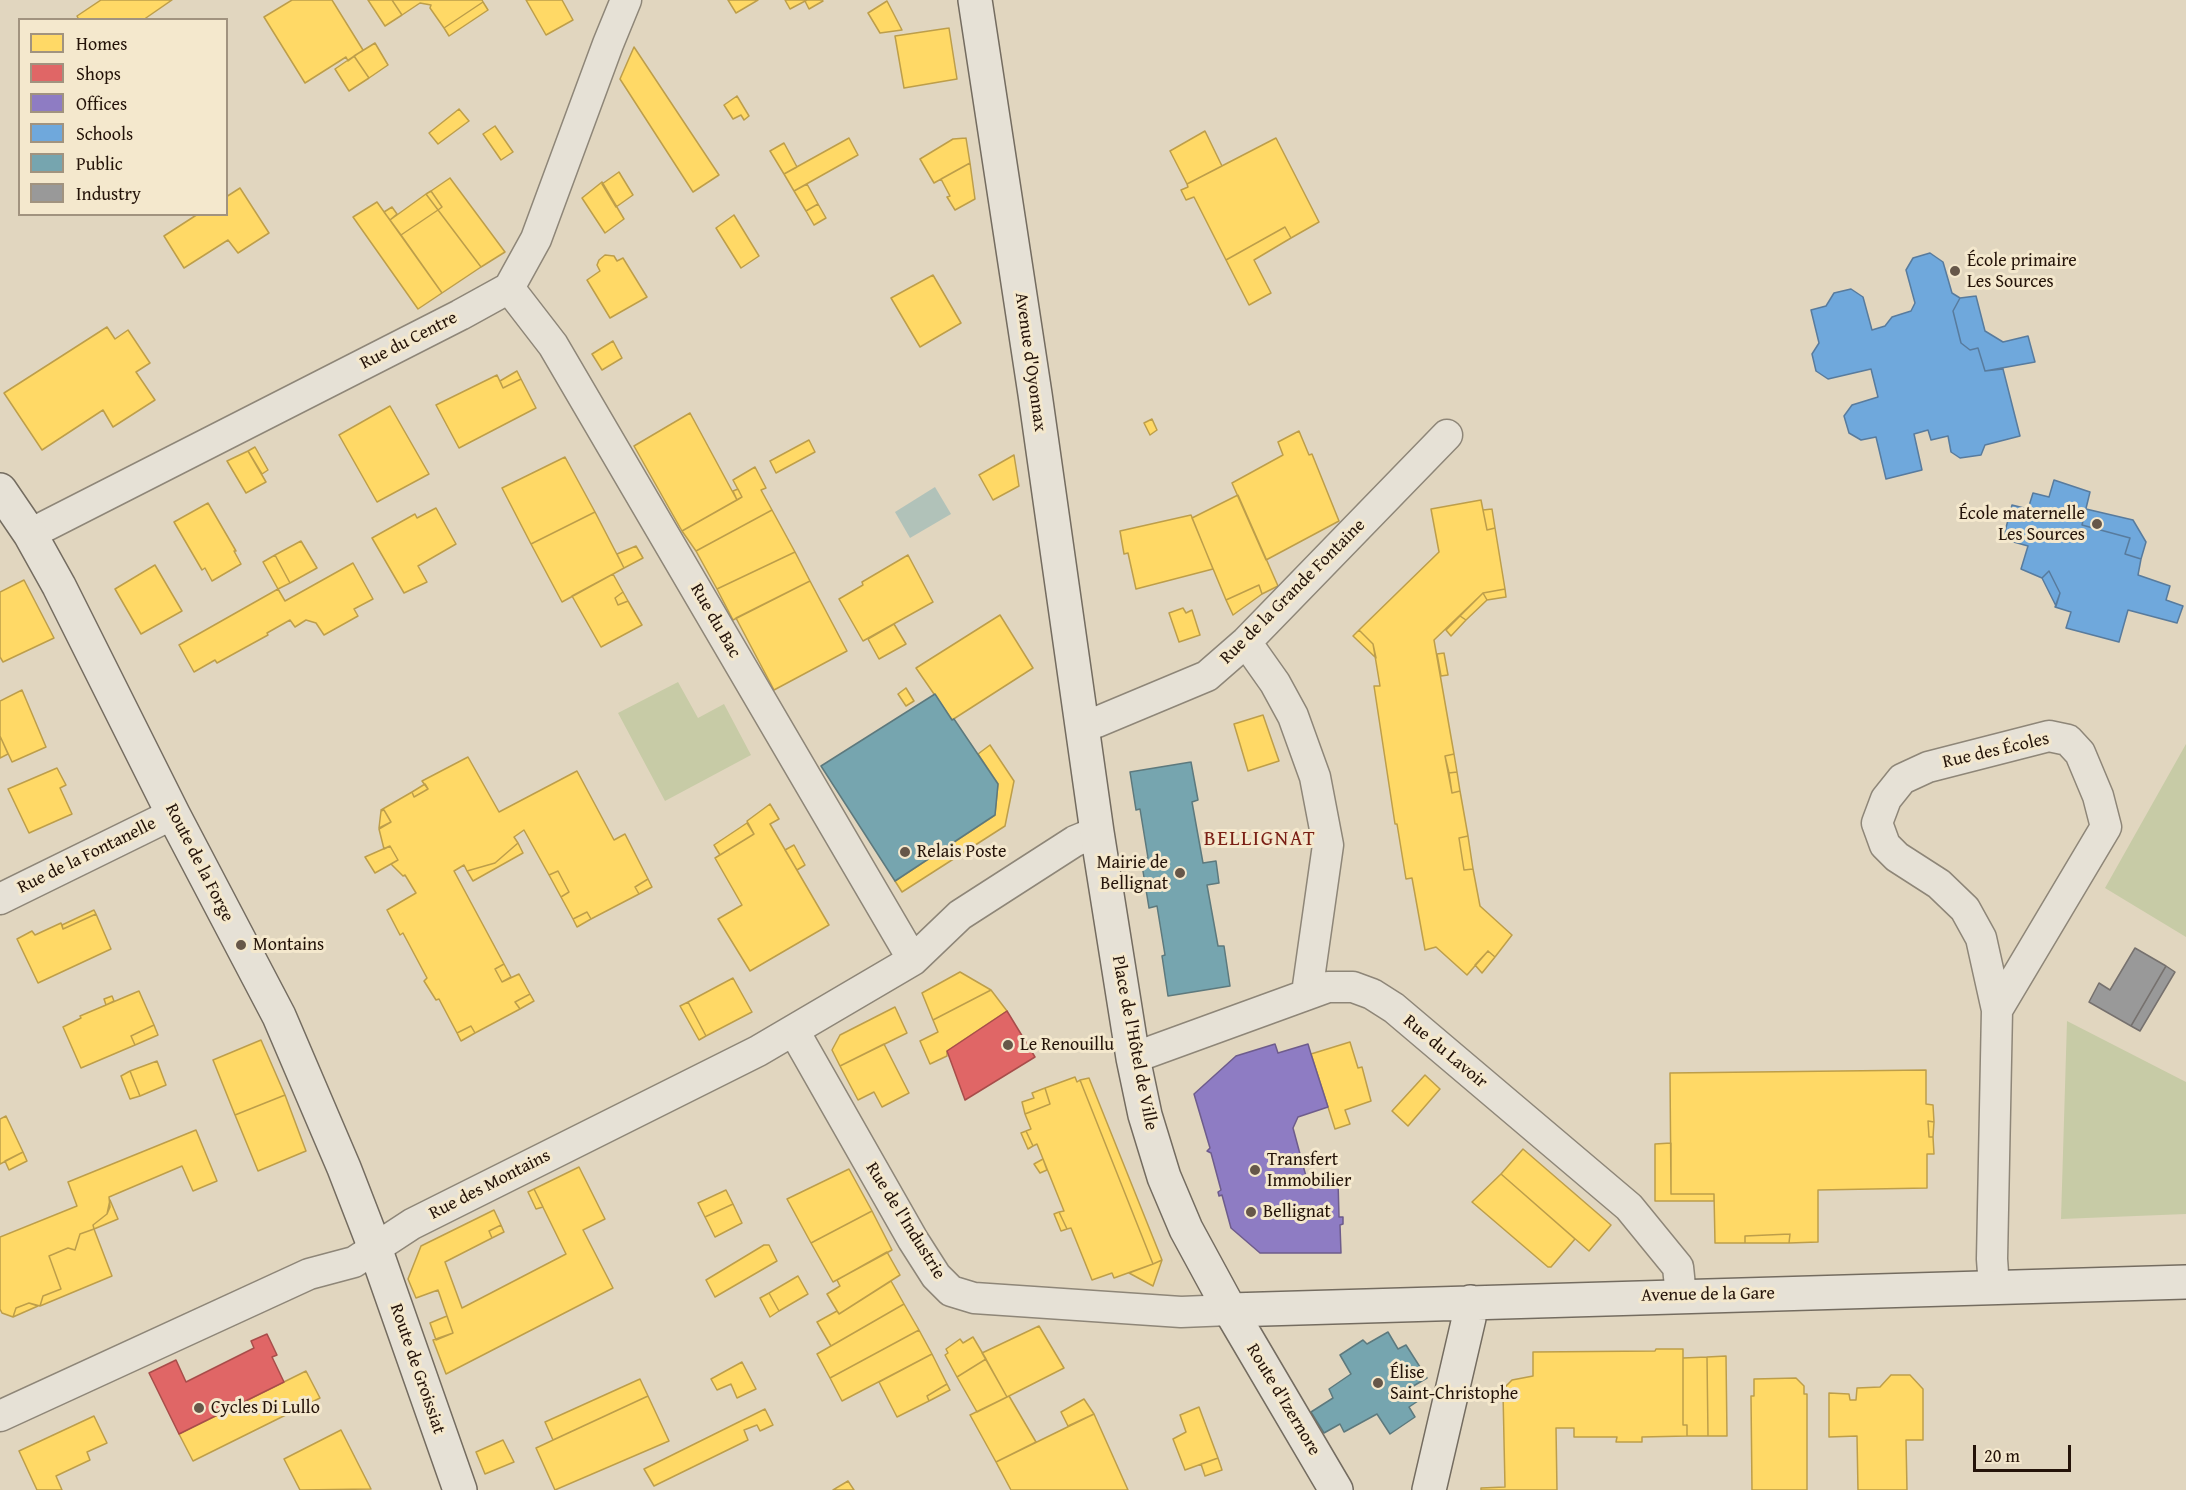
<!DOCTYPE html>
<html>
<head>
<meta charset="utf-8">
<style>
	body { margin:0 }
	#map { position:relative; width:2186px; height:1490px; overflow:hidden; background:#e1d6bf; font-family:"Gentium Book Plus",serif }
	canvas { display:block }
	.legend { position:absolute; left:18px; top:18px; width:210px; height:198px; box-sizing:border-box; background:#f4e8cd; border:2px solid #a1937f; margin:0; padding:8px 10px; list-style:none; font-size:18px; color:#241309 }
	.legend li { display:flex; align-items:center; gap:12px; height:30px }
	.legend b { width:30px; border:2px solid #a1937f }
	.scale { position:absolute; left:1973px; top:1445px; width:98px; height:27px; box-sizing:border-box; border:3px solid #241309; border-top:0; padding-left:8px; font-size:18px; line-height:21px; white-space:nowrap; color:#241309; -webkit-text-stroke:4px #f4e8cd; paint-order:stroke }
</style>
</head>
<body>
<div id="map">
<canvas width="2186" height="1490"></canvas>
<ul class="legend">
<li><b style="height:16px;background:#ffd966"></b>Homes</li>
<li><b style="height:16px;background:#e06666"></b>Shops</li>
<li><b style="height:16px;background:#8e7cc3"></b>Offices</li>
<li><b style="height:16px;background:#6fa8dc"></b>Schools</li>
<li><b style="height:16px;background:#76a5af"></b>Public</li>
<li><b style="height:16px;background:#999"></b>Industry</li>
</ul>
<div class="scale">20 m</div>
</div>
<script>
const ctx = document.querySelector('canvas').getContext('2d');
ctx.lineJoin = 'round';
function fill(path, color) { ctx.fillStyle = color; ctx.fill(path, 'evenodd'); }
const toPath = rows => new Path2D(rows.map(r => 'M' + r).join(''));
function trace(path, color, width, dash) { ctx.strokeStyle = color; ctx.lineWidth = width; ctx.lineCap = dash ? 'butt' : 'round'; ctx.setLineDash(dash || []); ctx.stroke(path); }
function drawText(font, color, halo, rows, align = 'center') {
  ctx.font = font + ' "Gentium Book Plus",serif'; ctx.lineWidth = 6; ctx.setLineDash([]); ctx.textBaseline = 'middle'; ctx.strokeStyle = halo; ctx.fillStyle = color; for (const [text, x, y, turn = 0] of rows) {
    ctx.save(); ctx.translate(x, y); ctx.rotate((+turn || 0) * Math.PI / 180); ctx.textAlign = isNaN(turn) ? turn : align; if (halo) ctx.strokeText(text, 0, 0); ctx.fillText(text, 0, 0); ctx.restore();
  }
}
const green = toPath([
	[678,682,698,718,724,704,751,755,665,801,618,713],
	[2186,744,2186,937,2105,888],
	[2067,1021,2186,1082,2186,1214,2061,1219]
]);
const water = toPath([
	[935,487,951,514,910,538,895,512]
]);
const homes = toPath([
	[101,0,172,0,143,20,79,20,77,16,101,0],
	[292,0,332,0,363,50,348,61,346,57,305,83,264,17,292,0],
	[368,0,392,0,402,15,385,26,368,0],
	[392,0,482,0,483,2,444,28,430,8,431,5,420,3,402,15,392,0],
	[526,0,562,0,573,20,546,35,526,0],
	[728,0,758,0,736,13,728,0],
	[785,0,807,0,790,9,785,0],
	[807,0,822,0,823,1,809,9,805,1,807,0],
	[887,1,902,30,880,33,868,13,887,1],
	[483,2,488,10,449,36,444,28,483,2],
	[949,28,957,79,904,88,895,36,949,28],
	[375,43,388,65,369,78,354,56,375,43],
	[634,47,719,175,693,192,620,79,634,47],
	[354,56,369,78,349,91,335,69,354,56],
	[737,96,749,116,744,120,741,115,733,119,724,105,737,96],
	[459,109,469,121,438,144,429,133,459,109],
	[495,126,513,152,501,160,483,134,495,126],
	[1205,131,1222,166,1187,184,1170,151,1205,131],
	[849,138,858,155,794,191,784,174,849,138],
	[966,138,970,163,934,183,920,159,953,139,966,138],
	[1276,138,1319,222,1291,238,1285,227,1226,260,1194,197,1186,200,1181,190,1188,187,1187,184,1276,138],
	[784,143,797,167,784,174,770,151,784,143],
	[970,163,975,199,955,210,947,197,950,196,941,179,970,163],
	[619,172,633,195,616,207,602,184,619,172],
	[450,178,505,252,481,267,438,210,442,207,431,191,450,178],
	[602,182,624,219,605,233,582,198,602,182],
	[807,184,818,204,806,211,794,191,807,184],
	[240,188,269,233,238,253,228,240,184,268,164,236,198,214,226,214,226,197,240,188],
	[431,191,442,207,438,210,426,194,431,191],
	[426,194,438,210,401,235,390,220,426,194],
	[377,202,442,293,418,309,353,217,377,202],
	[818,204,826,218,814,225,806,211,818,204],
	[392,207,397,214,390,220,384,212,392,207],
	[438,210,481,267,442,293,401,235,438,210],
	[734,215,759,256,741,268,716,228,734,215],
	[1285,227,1291,238,1254,260,1271,293,1249,305,1226,260,1285,227],
	[605,255,614,256,617,261,623,258,647,297,610,318,587,280,600,271,597,265,599,260,605,255],
	[933,275,961,323,920,347,891,298,933,275],
	[107,327,115,339,128,330,150,363,136,372,155,400,113,427,103,410,42,450,4,393,107,327],
	[613,341,622,358,602,370,592,354,613,341],
	[517,371,521,379,503,388,500,381,517,371],
	[497,375,503,388,521,379,536,408,459,448,436,405,497,375],
	[390,406,429,474,377,502,339,435,390,406],
	[690,413,737,500,682,531,634,446,690,413],
	[1152,419,1157,430,1150,435,1144,423,1152,419],
	[1299,431,1309,455,1312,454,1339,521,1266,560,1232,483,1283,455,1278,442,1299,431],
	[809,440,815,452,776,473,770,461,809,440],
	[255,447,268,470,262,474,248,451,255,447],
	[248,451,266,482,246,493,227,461,248,451],
	[1014,455,1019,486,993,500,979,475,1014,455],
	[565,457,595,512,531,544,502,488,565,457],
	[755,467,766,488,761,490,772,510,696,551,682,531,742,497,733,480,755,467],
	[738,489,742,497,737,500,733,491,738,489],
	[1238,495,1278,586,1262,594,1259,585,1226,600,1192,518,1238,495],
	[1481,500,1487,530,1495,528,1505,589,1483,593,1434,640,1454,754,1445,756,1452,793,1460,791,1468,836,1459,838,1464,870,1473,869,1480,906,1512,935,1495,957,1488,951,1467,975,1436,947,1425,950,1412,878,1406,879,1397,824,1395,824,1374,686,1380,686,1373,644,1359,630,1439,552,1431,509,1481,500],
	[208,503,236,551,234,551,241,564,212,581,205,568,202,570,174,522,208,503],
	[436,508,456,544,418,566,427,582,404,593,372,538,415,514,417,518,436,508],
	[1492,509,1495,528,1487,530,1483,510,1492,509],
	[772,510,795,552,717,589,696,551,772,510],
	[595,512,624,568,562,602,531,544,595,512],
	[1191,515,1213,569,1136,589,1128,553,1124,554,1120,531,1191,515],
	[301,541,317,568,290,583,275,555,301,541],
	[636,546,643,558,624,568,617,554,636,546],
	[795,552,810,581,733,620,717,589,795,552],
	[275,555,290,583,278,589,263,562,275,555],
	[908,555,933,602,863,641,839,599,863,585,862,582,908,555],
	[353,563,373,599,354,609,358,616,324,635,316,623,306,620,295,627,290,620,267,633,268,635,217,663,215,660,194,672,179,645,278,589,285,601,353,563],
	[155,565,182,611,141,634,115,589,155,565],
	[613,574,623,592,615,598,618,605,628,601,642,625,601,647,572,596,613,574],
	[24,580,54,638,3,662,0,657,0,592,24,580],
	[810,581,847,651,774,690,736,618,810,581],
	[1259,585,1262,594,1233,615,1226,600,1259,585],
	[1505,589,1506,597,1487,600,1483,593,1505,589],
	[623,592,628,601,618,605,615,598,623,592],
	[1483,593,1487,600,1466,620,1460,616,1483,593],
	[1183,608,1186,613,1192,610,1200,635,1179,642,1169,613,1183,608],
	[1000,615,1033,668,952,720,916,668,1000,615],
	[1460,616,1466,620,1451,636,1446,630,1460,616],
	[894,624,906,644,879,659,868,639,894,624],
	[1359,630,1373,644,1376,658,1353,636,1359,630],
	[1444,653,1448,675,1441,676,1437,654,1444,653],
	[906,688,914,701,906,706,898,694,906,688],
	[22,690,46,747,12,762,0,736,0,701,22,690],
	[1263,715,1279,761,1248,771,1234,724,1263,715],
	[0,736,8,754,0,758,0,736],
	[990,745,1014,781,1005,826,902,892,895,881,995,815,998,784,978,754,990,745],
	[1454,754,1457,772,1449,773,1445,756,1454,754],
	[468,757,499,812,577,771,614,840,625,834,648,879,635,887,639,894,591,919,587,912,573,919,561,897,569,892,558,871,549,875,524,830,514,837,518,843,495,863,467,871,464,865,454,871,504,964,495,969,502,982,519,974,530,994,515,1002,520,1009,475,1033,471,1026,457,1033,439,999,436,1000,424,981,427,978,403,933,400,935,387,910,416,893,405,875,403,876,391,864,398,860,390,846,384,849,379,829,391,822,384,810,381,810,412,792,414,797,428,789,422,781,468,757],
	[57,768,66,785,60,788,72,814,29,833,8,789,57,768],
	[1457,772,1460,791,1452,793,1449,773,1457,772],
	[425,784,428,789,414,797,412,792,425,784],
	[770,804,779,819,770,824,829,925,750,971,718,919,742,905,715,858,754,834,747,821,770,804],
	[384,810,391,822,379,828,381,811,384,810],
	[747,823,754,834,720,855,714,845,747,823],
	[1468,836,1473,869,1464,870,1459,838,1468,836],
	[518,843,523,853,473,881,467,871,495,863,518,843],
	[794,845,805,865,797,870,785,850,794,845],
	[390,846,398,860,375,873,365,857,390,846],
	[558,871,569,892,561,897,549,875,558,871],
	[648,879,652,887,639,894,635,887,648,879],
	[94,910,96,914,63,929,62,925,94,910],
	[587,912,591,919,577,927,573,919,587,912],
	[96,914,111,949,38,983,17,939,32,931,35,935,61,923,63,929,96,914],
	[1488,951,1495,957,1482,973,1475,965,1488,951],
	[504,964,511,977,502,982,495,969,504,964],
	[960,972,991,990,933,1020,922,993,960,972],
	[733,978,752,1012,706,1036,688,1002,733,978],
	[991,990,1007,1011,947,1051,947,1056,930,1064,920,1041,938,1032,933,1020,991,990],
	[139,991,154,1025,131,1036,135,1045,81,1068,63,1027,81,1018,80,1016,139,991],
	[530,994,534,1001,520,1009,515,1002,530,994],
	[112,996,114,1001,106,1005,104,999,112,996],
	[688,1002,706,1036,699,1040,680,1006,688,1002],
	[895,1007,907,1033,840,1066,832,1050,840,1035,895,1007],
	[154,1025,158,1035,135,1045,131,1036,154,1025],
	[471,1026,475,1033,461,1041,457,1033,471,1026],
	[261,1040,285,1095,235,1115,213,1060,261,1040],
	[1350,1042,1358,1068,1362,1067,1371,1101,1345,1110,1350,1124,1335,1129,1311,1054,1350,1042],
	[884,1044,909,1093,882,1107,874,1092,858,1100,840,1066,884,1044],
	[157,1061,166,1085,140,1096,130,1071,157,1061],
	[1926,1070,1926,1104,1933,1105,1934,1122,1928,1121,1929,1137,1933,1137,1934,1154,1927,1154,1927,1188,1818,1190,1818,1242,1789,1243,1790,1234,1745,1236,1745,1243,1715,1243,1714,1194,1671,1194,1670,1073,1926,1070],
	[130,1071,140,1096,130,1099,121,1076,130,1071],
	[1425,1075,1440,1089,1408,1126,1392,1111,1425,1075],
	[1075,1077,1077,1082,1080,1080,1153,1264,1114,1278,1112,1273,1092,1280,1071,1228,1067,1229,1059,1212,1064,1211,1037,1144,1033,1146,1026,1131,1031,1129,1025,1114,1050,1104,1045,1088,1075,1077],
	[1089,1078,1162,1260,1153,1264,1080,1080,1089,1078],
	[1045,1088,1050,1104,1025,1114,1022,1102,1034,1098,1032,1093,1045,1088],
	[285,1095,306,1151,258,1171,235,1115,285,1095],
	[6,1116,23,1152,0,1164,0,1119,6,1116],
	[1928,1121,1934,1122,1933,1137,1929,1137,1928,1121],
	[196,1130,217,1181,193,1191,182,1166,109,1197,110,1207,107,1214,93,1225,94,1229,80,1234,75,1250,68,1248,49,1256,61,1289,43,1296,40,1306,29,1303,16,1308,13,1317,2,1313,0,1309,0,1237,77,1206,68,1182,196,1130],
	[1026,1131,1033,1146,1028,1149,1021,1133,1026,1131],
	[1671,1143,1671,1194,1714,1194,1714,1201,1655,1201,1655,1144,1671,1143],
	[1523,1149,1611,1225,1589,1251,1501,1174,1523,1149],
	[23,1152,27,1161,9,1170,5,1161,23,1152],
	[1043,1159,1047,1170,1040,1173,1034,1164,1043,1159],
	[579,1167,605,1219,583,1230,613,1288,446,1374,433,1340,453,1333,438,1290,416,1298,408,1279,421,1246,494,1210,501,1225,489,1231,492,1238,445,1262,462,1308,566,1254,534,1189,579,1167],
	[849,1169,872,1211,811,1243,787,1199,849,1169],
	[1501,1174,1575,1239,1551,1267,1548,1267,1472,1202,1501,1174],
	[534,1189,543,1207,536,1209,528,1192,534,1189],
	[726,1190,733,1204,705,1217,698,1203,726,1190],
	[110,1200,118,1219,94,1229,93,1225,107,1214,110,1200],
	[733,1204,742,1223,715,1237,705,1217,733,1204],
	[872,1211,892,1250,833,1282,811,1243,872,1211],
	[1059,1212,1067,1229,1061,1231,1054,1214,1059,1212],
	[501,1225,504,1232,492,1238,489,1231,501,1225],
	[94,1229,112,1276,40,1306,43,1296,61,1289,49,1256,68,1248,75,1250,80,1234,94,1229],
	[1790,1234,1789,1243,1745,1243,1745,1236,1790,1234],
	[764,1245,769,1245,777,1261,715,1297,706,1280,764,1245],
	[887,1252,900,1275,839,1314,827,1294,840,1286,837,1280,887,1252],
	[1162,1260,1153,1286,1129,1273,1153,1264,1162,1260],
	[798,1276,808,1294,779,1311,769,1293,798,1276],
	[891,1281,904,1304,831,1346,817,1322,837,1311,839,1314,891,1281],
	[769,1293,779,1311,770,1317,760,1298,769,1293],
	[29,1303,38,1306,13,1317,16,1308,29,1303],
	[904,1304,919,1330,830,1378,817,1354,904,1304],
	[447,1316,453,1333,436,1340,430,1323,447,1316],
	[1039,1326,1064,1368,1007,1397,982,1353,1039,1326],
	[919,1330,932,1354,842,1401,830,1378,919,1330],
	[973,1337,986,1359,957,1377,945,1355,948,1353,946,1349,960,1339,963,1343,973,1337],
	[1656,1349,1683,1349,1683,1425,1687,1425,1687,1436,1642,1437,1642,1442,1616,1442,1617,1437,1574,1437,1574,1428,1556,1428,1557,1490,1481,1490,1481,1488,1505,1487,1503,1393,1506,1386,1512,1380,1533,1376,1533,1352,1655,1351,1656,1349],
	[932,1354,947,1384,927,1396,929,1401,897,1417,879,1382,932,1354],
	[1726,1356,1727,1436,1708,1436,1707,1357,1726,1356],
	[1707,1357,1708,1436,1687,1436,1687,1425,1683,1425,1683,1358,1707,1357],
	[986,1359,1007,1397,977,1412,957,1377,986,1359],
	[742,1362,756,1389,737,1398,731,1384,717,1390,711,1379,742,1362],
	[306,1371,320,1398,193,1461,179,1434,306,1371],
	[1891,1375,1910,1375,1923,1389,1923,1440,1906,1440,1907,1490,1858,1490,1857,1436,1829,1437,1829,1393,1849,1394,1850,1400,1856,1400,1857,1388,1880,1387,1891,1375],
	[1796,1378,1804,1386,1804,1394,1807,1394,1807,1490,1752,1490,1751,1396,1754,1396,1754,1379,1796,1378],
	[640,1379,648,1396,553,1440,545,1422,640,1379],
	[947,1384,950,1390,929,1401,927,1396,947,1384],
	[648,1396,669,1441,555,1490,536,1448,648,1396],
	[1009,1396,1036,1442,996,1462,970,1415,1009,1396],
	[1084,1399,1094,1414,1068,1426,1061,1412,1084,1399],
	[1199,1407,1218,1458,1185,1470,1173,1439,1186,1432,1180,1415,1199,1407],
	[765,1409,773,1425,760,1431,757,1425,744,1430,748,1440,654,1486,644,1469,765,1409],
	[1094,1414,1128,1490,1011,1490,996,1462,1094,1414],
	[94,1416,107,1443,87,1452,90,1460,56,1476,62,1490,37,1490,19,1451,94,1416],
	[341,1430,371,1489,300,1490,284,1459,341,1430],
	[503,1440,514,1462,485,1474,476,1452,503,1440],
	[1218,1458,1222,1470,1205,1476,1201,1464,1218,1458],
	[848,1481,854,1490,833,1490,848,1481]
]);
const shops = toPath([
	[1007,1011,1035,1057,965,1100,947,1051,1007,1011],
	[267,1334,277,1355,272,1357,284,1382,179,1434,149,1373,176,1360,186,1382,254,1348,251,1341,267,1334]
]);
const offices = toPath([
	[1275,1044,1278,1053,1308,1044,1311,1054,1328,1107,1298,1117,1293,1128,1307,1180,1338,1180,1339,1217,1343,1217,1343,1224,1340,1225,1341,1253,1260,1253,1231,1228,1222,1195,1219,1196,1218,1192,1221,1190,1211,1153,1207,1151,1210,1148,1194,1094,1236,1056,1275,1044]
]);
const schools = toPath([
	[1930,253,1943,262,1952,293,1960,298,1953,311,1961,343,1970,350,1978,348,1985,371,2003,369,2020,436,1985,445,1981,455,1960,458,1951,452,1948,436,1931,440,1928,430,1914,434,1922,470,1886,479,1876,437,1861,440,1849,433,1844,416,1852,405,1878,397,1871,369,1828,379,1816,371,1812,354,1819,343,1811,310,1826,306,1834,293,1851,289,1863,297,1872,330,1885,326,1892,317,1911,311,1915,303,1906,270,1913,258,1930,253],
	[1976,296,1985,331,2003,342,2028,336,2035,362,1985,371,1978,348,1970,350,1961,343,1953,311,1960,298,1976,296],
	[2054,480,2090,492,2082,525,2130,538,2125,554,2141,559,2138,575,2170,586,2166,600,2183,606,2177,623,2128,610,2119,642,2066,628,2071,612,2055,607,2060,593,2049,571,2042,578,2021,569,2028,546,2003,539,2012,505,2028,509,2033,493,2049,497,2054,480],
	[2086,509,2133,520,2146,542,2141,559,2125,554,2130,538,2082,525,2086,509],
	[2049,571,2060,593,2056,606,2042,578,2049,571]
]);
const public = toPath([
	[935,694,952,720,954,719,998,784,995,815,895,881,821,766,935,694],
	[1191,762,1198,800,1192,802,1203,863,1216,861,1219,883,1207,885,1218,946,1224,946,1230,986,1168,996,1162,956,1165,955,1157,906,1149,908,1141,859,1148,858,1140,809,1136,810,1130,772,1191,762],
	[1388,1332,1398,1349,1406,1345,1427,1378,1410,1388,1418,1401,1409,1407,1415,1417,1390,1434,1377,1414,1344,1432,1340,1424,1324,1433,1311,1412,1333,1398,1329,1389,1351,1374,1340,1355,1363,1340,1367,1344,1388,1332]
]);
const industry = toPath([
	[2135,948,2166,966,2131,1026,2089,1002,2099,983,2110,990,2135,948],
	[2166,966,2175,972,2140,1031,2131,1026,2166,966]
]);
const street = toPath([
	[509,288,553,345,913,960],
	[30,534,460,315,509,288,536,239,608,44,626,0],
	[1246,642,1275,683,1293,716,1315,777,1328,845,1307,993],
	[1081,724,1097,722,1207,676,1246,642,1447,435],
	[0,899,173,814],
	[794,1031,913,1240,936,1276,951,1291,974,1298,1181,1312,1230,1310],
	[1133,1058,1328,987,1353,987,1372,994,1394,1008,1629,1207,1678,1267,1681,1296],
	[1994,1287,1992,1259,1997,1010,1981,938,1965,909,1939,884,1897,857,1885,845,1877,823,1886,799,1902,779,1928,767,2049,736,2068,740,2080,753,2098,796,2106,827,1997,1010],
	[0,1416,309,1274,354,1262,412,1224,758,1051,913,960,960,915,1075,841,1097,832]
]);
const secondary = toPath([
	[975,0,1035,394,1097,832,1133,1058,1145,1115,1164,1177,1186,1229,1230,1310,1336,1490],
	[0,490,30,534,59,586,173,814,279,1016,344,1168,375,1248,460,1490],
	[1230,1310,2186,1282],
	[1429,1490,1469,1318,1470,1302]
]);
const markers = [
	[1955,271,6,"#665749"],
	[2097,524,6,"#665749"],
	[905,852,6,"#665749"],
	[1180,873,6,"#665749"],
	[241,945,6,"#665749"],
	[1008,1045,6,"#665749"],
	[1255,1170,6,"#665749"],
	[1251,1212,6,"#665749"],
	[1378,1383,6,"#665749"],
	[199,1408,6,"#665749"]
];
const poiNames = [
	["École primaire",1967,261],
	["Les Sources",1967,282],
	["École maternelle",2085,514,"right"],
	["Les Sources",2085,535,"right"],
	["Relais Poste",917,852],
	["Mairie de",1168,863,"right"],
	["Bellignat",1168,884,"right"],
	["Montains",253,945],
	["Le Renouillu",1020,1045],
	["Transfert",1267,1160],
	["Immobilier",1267,1181],
	["Bellignat",1263,1212],
	["Élise",1390,1373],
	["Saint-Christophe",1390,1394],
	["Cycles Di Lullo",211,1408]
];
const streetNames = [
	["Rue du Centre",409,341,-27],
	["Avenue d'Oyonnax",1030,362,82],
	["Rue de la Grande Fontaine",1293,592,-45],
	["Rue du Bac",715,621,60],
	["Rue des Écoles",1996,751,-13],
	["Rue de la Fontanelle",87,856,-26],
	["Route de la Forge",199,863,63],
	["Place de l'Hôtel de Ville",1134,1043,79],
	["Rue du Lavoir",1445,1052,40],
	["Rue des Montains",490,1185,-27],
	["Rue de l'Industrie",905,1221,58],
	["Avenue de la Gare",1708,1295,-1],
	["Route de Groissiat",417,1369,71],
	["Route d'Izernore",1283,1400,59]
];
const quarterNames = [
	["BELLIGNAT",1260,840]
];
fill(green, '#c7cba6');
fill(water, '#b1c2b9');
fill(homes, '#ffd966');
trace(homes, '#bd9e4a', 1.5);
fill(shops, '#e06666');
trace(shops, '#a84d4a', 1.5);
fill(offices, '#8e7cc3');
trace(offices, '#6e5c8b', 1.5);
fill(schools, '#6fa8dc');
trace(schools, '#587b9d', 1.5);
fill(public, '#76a5af');
trace(public, '#5d797d', 1.5);
fill(industry, '#999');
trace(industry, '#76716e', 1.5);
trace(street, '#8e8678', 33);
trace(secondary, '#746c60', 36);
trace(street, '#e6e1d6', 30);
trace(secondary, '#e6e1d6', 33);
for (const [x, y, r, color] of markers) { const dot = new Path2D(); dot.arc(x, y, r, 0, 2 * Math.PI); ctx.fillStyle = color; ctx.fill(dot); trace(dot, '#f4e8cd', 2); }
drawText('18px', '#241309', '#f4e8cd', poiNames, 'left');
drawText('18px', '#241309', '#f4e8cd', streetNames);
ctx.letterSpacing = '1.5px';
drawText('21px', '#7a1f14', '#f4e8cd', quarterNames);
ctx.letterSpacing = '0px';
</script>
</body>
</html>
